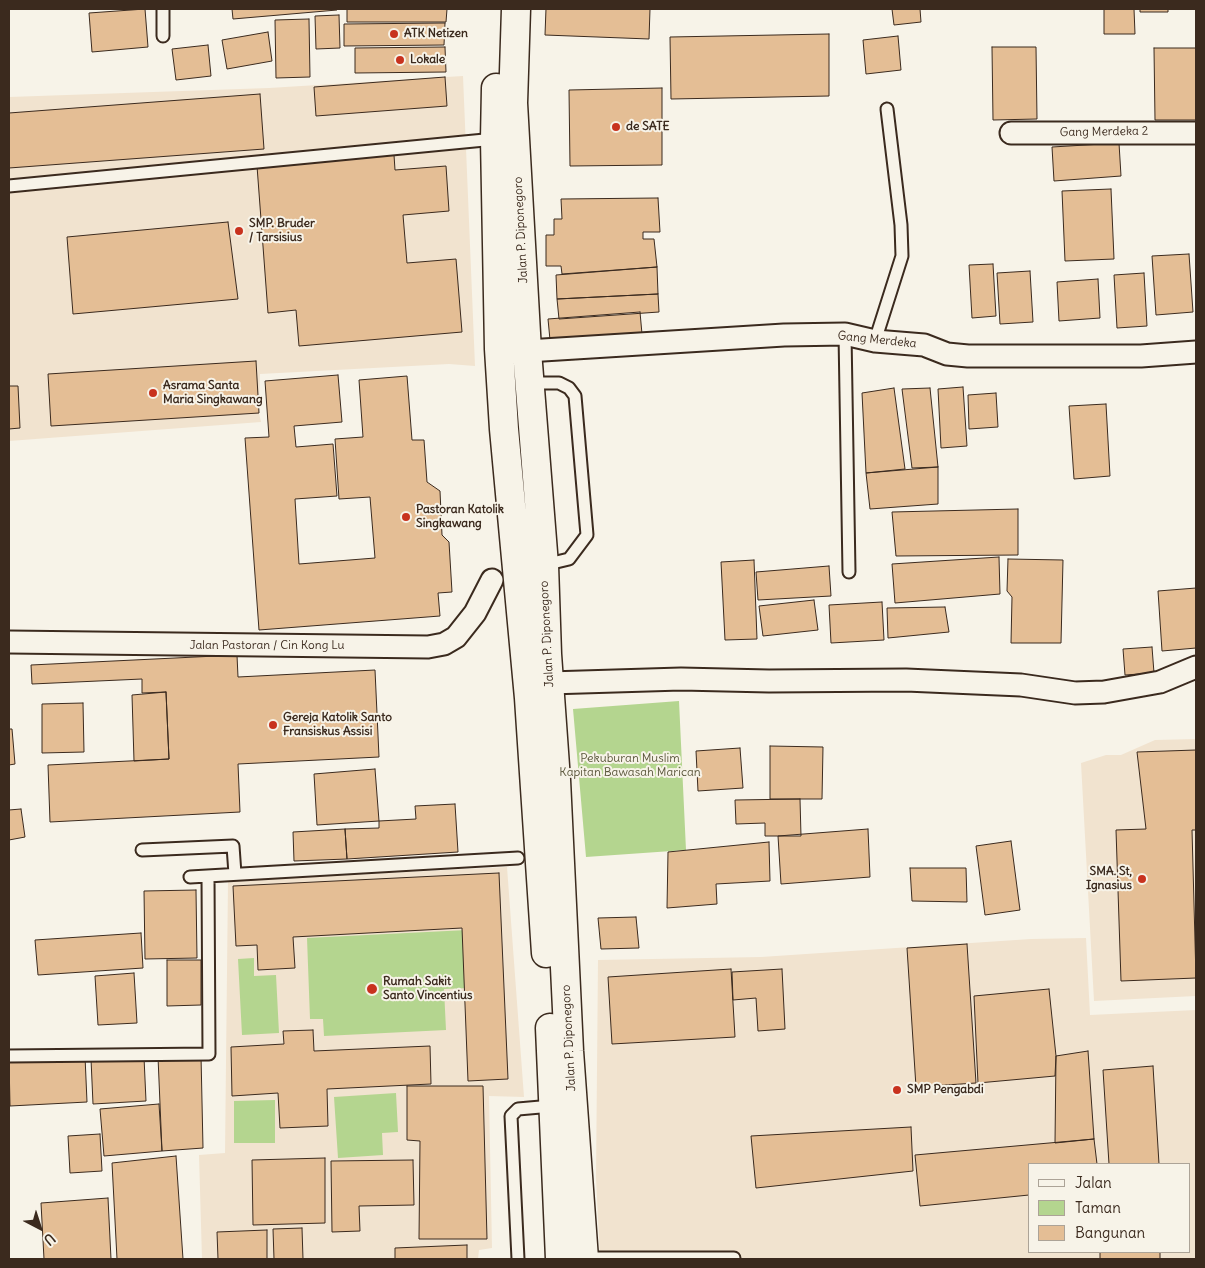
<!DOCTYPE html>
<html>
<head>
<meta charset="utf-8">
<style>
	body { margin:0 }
	#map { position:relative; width:1205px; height:1268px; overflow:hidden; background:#f7f3e8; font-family:Delius,sans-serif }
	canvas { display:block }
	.frame { position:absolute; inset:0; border:10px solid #3b2a1e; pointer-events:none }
	.legend { position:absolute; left:1028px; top:1163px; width:162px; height:90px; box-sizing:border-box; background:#f7f3e8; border:1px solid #aca397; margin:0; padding:6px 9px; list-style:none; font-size:15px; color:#3b2a1e }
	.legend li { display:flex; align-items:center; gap:10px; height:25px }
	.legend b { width:25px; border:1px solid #aca397 }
	.north { position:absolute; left:15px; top:1203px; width:50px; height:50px; -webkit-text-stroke:4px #f7f3e8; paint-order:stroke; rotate:140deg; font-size:14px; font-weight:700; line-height:20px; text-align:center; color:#3b2a1e }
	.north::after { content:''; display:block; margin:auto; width:18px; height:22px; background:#3b2a1e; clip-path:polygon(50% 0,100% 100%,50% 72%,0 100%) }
</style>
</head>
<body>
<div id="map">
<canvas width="1205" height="1268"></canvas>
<div class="frame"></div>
<ul class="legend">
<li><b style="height:6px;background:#f7f3e8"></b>Jalan</li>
<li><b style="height:14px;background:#b4d58f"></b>Taman</li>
<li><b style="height:14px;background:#e4be95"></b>Bangunan</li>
</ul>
<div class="north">U</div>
</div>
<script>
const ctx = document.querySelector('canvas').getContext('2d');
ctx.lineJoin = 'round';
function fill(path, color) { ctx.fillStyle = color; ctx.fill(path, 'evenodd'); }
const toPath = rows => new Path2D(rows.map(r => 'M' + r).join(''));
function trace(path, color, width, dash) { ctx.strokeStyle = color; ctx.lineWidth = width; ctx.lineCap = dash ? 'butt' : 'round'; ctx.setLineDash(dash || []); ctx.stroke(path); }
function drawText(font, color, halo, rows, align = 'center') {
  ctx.font = font + ' Delius,sans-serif'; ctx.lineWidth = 4; ctx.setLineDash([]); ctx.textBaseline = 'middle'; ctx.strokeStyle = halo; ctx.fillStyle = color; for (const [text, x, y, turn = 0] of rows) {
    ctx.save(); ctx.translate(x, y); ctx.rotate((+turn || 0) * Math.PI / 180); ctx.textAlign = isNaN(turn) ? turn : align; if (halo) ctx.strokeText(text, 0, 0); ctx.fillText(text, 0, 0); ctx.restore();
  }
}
const built = toPath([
	[463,76,475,366,449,364,260,374,259,413,261,422,9,441,9,97,269,88],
	[1196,739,1196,996,1094,1001,1081,763,1106,755,1121,755,1155,740],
	[507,867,524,1097,489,1096,492,1248,479,1250,478,1259,202,1259,199,1155,225,1153,228,881],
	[1086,938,1090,1015,1196,1010,1196,1259,600,1259,596,1178,598,960,761,957,1031,939],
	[1029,1164,1189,1164,1189,1252,1029,1252]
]);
const green = toPath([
	[679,701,686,850,586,857,573,709],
	[467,930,469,988,444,989,446,1030,324,1036,323,1019,310,1019,307,938],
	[254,958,254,976,276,975,279,1033,242,1035,238,959],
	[396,1093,398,1132,382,1133,383,1155,338,1158,334,1097],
	[275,1100,275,1143,234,1143,234,1101]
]);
const building = toPath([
	[145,9,148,47,92,52,89,13,145,9],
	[232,9,337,9,337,10,233,19,232,9],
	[347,9,447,9,446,22,347,22,347,9],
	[546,9,650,9,649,39,545,35,546,9],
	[892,9,920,9,921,22,894,25,892,9],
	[1104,9,1134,9,1135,34,1104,34,1104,9],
	[1140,9,1168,9,1168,12,1140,12,1140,9],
	[339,15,340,48,316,49,315,16,339,15],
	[309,19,310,77,276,78,275,20,309,19],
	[445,23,444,45,344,46,344,24,445,23],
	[268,32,272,61,227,69,222,40,268,32],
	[829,34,829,96,671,99,670,37,829,34],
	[898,36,901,70,866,74,863,40,898,36],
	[208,45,211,76,176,80,172,49,208,45],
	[445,47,446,72,355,73,355,48,445,47],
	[992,47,1036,47,1037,119,993,120,992,47],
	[1154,48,1196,48,1196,120,1155,120,1154,48],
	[445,77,447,106,316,116,314,87,445,77],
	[662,88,662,165,570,166,569,90,662,88],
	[260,94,264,149,9,168,9,113,260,94],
	[1119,143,1121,176,1054,181,1052,147,1119,143],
	[394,155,395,170,446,166,449,211,403,215,407,263,456,259,462,332,299,346,296,310,268,313,257,166,394,155],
	[1111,189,1114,259,1065,261,1062,191,1111,189],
	[658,198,660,232,643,232,643,239,654,239,657,267,562,274,561,266,546,266,546,235,554,235,554,219,562,219,561,199,658,198],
	[228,222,238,299,73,314,67,237,228,222],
	[1189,254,1193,312,1156,315,1152,256,1189,254],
	[993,264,996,316,972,318,969,265,993,264],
	[657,267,658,294,557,299,556,275,657,267],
	[1030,271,1033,322,1000,324,997,273,1030,271],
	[1144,273,1147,326,1117,328,1114,275,1144,273],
	[1098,279,1100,318,1059,321,1057,282,1098,279],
	[658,294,659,312,559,319,557,299,658,294],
	[640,312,642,334,550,340,548,319,640,312],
	[256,361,259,413,51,426,48,374,256,361],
	[338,375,342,422,294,426,296,447,333,444,337,496,295,499,299,564,375,558,370,497,339,499,335,439,363,437,359,380,407,376,412,440,424,440,427,482,440,491,442,535,449,542,452,592,438,593,440,616,259,630,245,438,269,437,265,381,338,375],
	[9,386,18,386,20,428,9,429,9,386],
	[963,387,967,446,941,448,938,389,963,387],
	[894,388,905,469,866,473,862,393,894,388],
	[930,388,938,467,912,468,902,389,930,388],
	[996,393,998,427,969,429,968,395,996,393],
	[1106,404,1110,476,1074,479,1069,406,1106,404],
	[938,467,938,504,870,509,866,473,938,467],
	[1018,509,1018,555,896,556,892,512,1018,509],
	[999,557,1000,594,895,603,892,564,999,557],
	[1008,559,1063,560,1061,643,1011,643,1012,597,1007,591,1008,559],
	[754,560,757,639,725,640,721,562,754,560],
	[829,566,831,596,758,600,756,572,829,566],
	[1196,588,1196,648,1162,651,1158,591,1196,588],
	[814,600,818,630,763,636,759,606,814,600],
	[882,602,884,640,831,643,829,605,882,602],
	[945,607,949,632,888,638,887,608,945,607],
	[1152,647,1154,673,1125,675,1123,649,1152,647],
	[237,655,238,677,375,670,379,757,238,764,240,812,50,822,48,765,169,759,166,692,142,693,142,679,32,684,31,665,237,655],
	[166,692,169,759,134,761,132,695,166,692],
	[83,703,84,752,42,753,42,704,83,703],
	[9,729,12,729,15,764,9,765,9,729],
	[770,746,823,747,822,799,770,799,770,746],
	[740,748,743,788,698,791,696,751,740,748],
	[1196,750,1196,830,1192,830,1196,978,1121,981,1116,830,1146,829,1137,752,1196,750],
	[375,769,379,821,317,825,314,774,375,769],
	[800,799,801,836,765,836,765,823,736,824,735,800,800,799],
	[455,804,458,852,347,859,345,829,379,828,379,821,416,819,415,806,455,804],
	[21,809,25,837,9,840,9,810,21,809],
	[345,829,347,859,294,861,293,832,345,829],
	[868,829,870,877,781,884,778,836,868,829],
	[1011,841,1020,910,985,915,976,846,1011,841],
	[769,842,770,881,716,884,717,904,667,908,668,852,769,842],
	[910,868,966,868,967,902,912,901,910,868],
	[499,873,508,1079,468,1081,462,928,293,937,295,968,258,970,257,945,236,946,233,886,499,873],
	[196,890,197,958,145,959,144,891,196,890],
	[636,917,639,948,601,949,598,918,636,917],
	[141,933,143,968,38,975,35,940,141,933],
	[967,944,976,1083,916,1087,907,948,967,944],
	[167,960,201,960,201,1005,167,1006,167,960],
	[731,969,735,1037,612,1044,608,977,731,969],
	[782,969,785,1029,758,1031,756,998,733,1000,732,972,782,969],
	[134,973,137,1023,98,1025,95,976,134,973],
	[1049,989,1056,1056,1055,1076,978,1083,974,996,1049,989],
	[313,1030,314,1051,430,1046,431,1084,327,1089,328,1126,280,1128,278,1093,232,1096,231,1047,284,1044,283,1031,313,1030],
	[1088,1051,1094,1139,1055,1143,1056,1056,1088,1051],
	[201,1055,203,1148,162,1151,158,1057,201,1055],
	[85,1056,87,1102,10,1106,9,1060,85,1056],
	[144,1057,146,1101,93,1104,91,1059,144,1057],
	[1153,1066,1159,1164,1109,1164,1103,1070,1153,1066],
	[407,1086,483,1086,487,1239,419,1239,420,1141,407,1140,407,1086],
	[159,1104,162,1151,104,1156,100,1109,159,1104],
	[911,1127,913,1171,756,1188,751,1136,911,1127],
	[100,1134,102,1171,70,1173,68,1136,100,1134],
	[1094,1139,1097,1164,1029,1164,1029,1195,920,1206,915,1155,1094,1139],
	[176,1156,183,1259,117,1259,112,1163,176,1156],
	[325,1158,325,1223,253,1225,252,1160,325,1158],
	[413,1160,414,1205,359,1206,360,1231,332,1232,331,1161,413,1160],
	[108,1198,111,1259,44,1259,41,1203,108,1198],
	[302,1228,303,1259,274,1259,273,1229,302,1228],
	[267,1230,267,1259,218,1259,217,1232,267,1230],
	[467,1245,467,1259,395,1259,395,1248,467,1245],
	[1100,1252,1160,1252,1160,1259,1100,1259,1100,1252]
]);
const service = toPath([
	[163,36,163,9],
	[9,186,495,139],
	[845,334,849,572],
	[875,341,902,256,901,225,887,109],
	[529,383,559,383,569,388,575,396,587,535,569,559,544,565],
	[142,850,233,846,235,874],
	[190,877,518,858],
	[9,1056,209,1054,208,876],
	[584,1258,734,1258],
	[518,1259,511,1116,518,1109,552,1106]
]);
const minor = toPath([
	[1011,133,1196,133],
	[527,351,784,335,845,334,875,341,924,345,947,354,968,356,1141,356,1196,352],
	[9,642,428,647,444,644,456,637,475,613,492,580],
	[549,683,681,679,769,681,906,680,1021,685,1075,693,1104,692,1160,682,1196,667]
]);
const primary = toPath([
	[516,9,513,103,527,351,544,565,547,654,556,780,569,1051,584,1259],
	[496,88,495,139,499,349,504,429,529,698,546,953],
	[550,1028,560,1259]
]);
const markers = [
	[394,34,5,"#c8321e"],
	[400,60,5,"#c8321e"],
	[616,127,5,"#c8321e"],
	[239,231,5,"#c8321e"],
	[153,393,5,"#c8321e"],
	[406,517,5,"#c8321e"],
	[273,725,5,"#c8321e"],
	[1142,879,5,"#c8321e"],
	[372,989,6,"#c8321e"],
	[897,1090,5,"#c8321e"]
];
const poiNames = [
	["ATK Netizen",404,34],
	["Lokale",410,60],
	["de SATE",626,127],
	["SMP. Bruder",249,224],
	["/ Tarsisius",249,238],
	["Asrama Santa",163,386],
	["Maria Singkawang",163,400],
	["Pastoran Katolik",416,510],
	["Singkawang",416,524],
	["Gereja Katolik Santo",283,718],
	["Fransiskus Assisi",283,732],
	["SMA. St,",1132,872,"right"],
	["Ignasius",1132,886,"right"],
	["Rumah Sakit",383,982],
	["Santo Vincentius",383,996],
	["SMP Pengabdi",907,1090]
];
const streetNames = [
	["Gang Merdeka 2",1104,132,-1],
	["Jalan P. Diponegoro",521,230,-93],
	["Gang Merdeka",877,340,6],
	["Jalan P. Diponegoro",547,634,-93],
	["Jalan Pastoran / Cin Kong Lu",267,646],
	["Jalan P. Diponegoro",569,1038,-93]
];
const parkNames = [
	["Pekuburan Muslim",630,759],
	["Kapitan Bawasah Marican",630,773]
];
fill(built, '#f1e3cf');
fill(green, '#b4d58f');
fill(building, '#e4be95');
trace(building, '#3b2a1e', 1);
trace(service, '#3b2a1e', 15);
trace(minor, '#3b2a1e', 25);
trace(primary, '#3b2a1e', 31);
trace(service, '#f7f3e8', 11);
trace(minor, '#f7f3e8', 21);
trace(primary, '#f7f3e8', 28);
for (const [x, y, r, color] of markers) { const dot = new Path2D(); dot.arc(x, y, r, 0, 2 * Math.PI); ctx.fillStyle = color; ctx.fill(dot); trace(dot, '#f7f3e8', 2); }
drawText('bold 12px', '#3b2a1e', '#f7f3e8', poiNames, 'left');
drawText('12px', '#3b2a1e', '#f7f3e8', streetNames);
drawText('12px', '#59553a', '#f7f3e8', parkNames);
</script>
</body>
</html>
